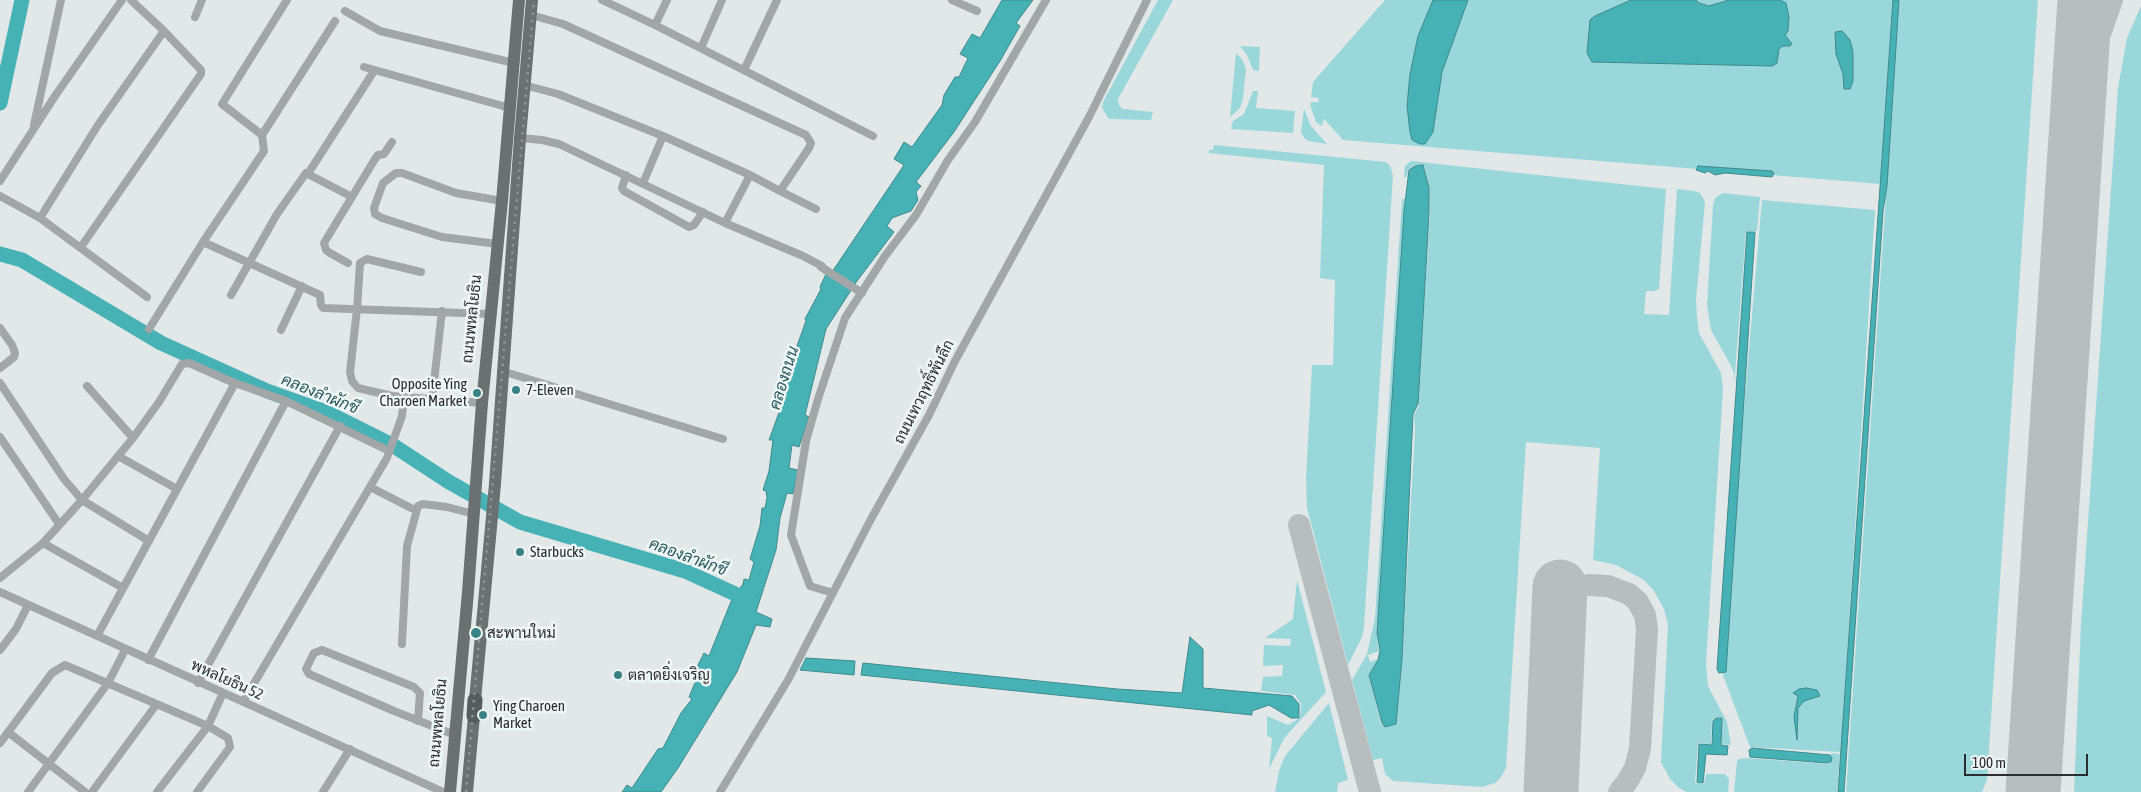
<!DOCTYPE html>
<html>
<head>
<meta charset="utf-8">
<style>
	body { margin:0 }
	#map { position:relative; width:2141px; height:792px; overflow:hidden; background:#e2e8e8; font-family:"Asap Condensed",sans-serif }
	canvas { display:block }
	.scale { position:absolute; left:1964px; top:754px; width:124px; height:22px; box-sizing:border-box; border:2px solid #2b2e2e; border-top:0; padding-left:6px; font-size:15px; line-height:18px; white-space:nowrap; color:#2b2e2e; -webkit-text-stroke:4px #eff6f6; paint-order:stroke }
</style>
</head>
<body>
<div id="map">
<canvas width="2141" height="792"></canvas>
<div class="scale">100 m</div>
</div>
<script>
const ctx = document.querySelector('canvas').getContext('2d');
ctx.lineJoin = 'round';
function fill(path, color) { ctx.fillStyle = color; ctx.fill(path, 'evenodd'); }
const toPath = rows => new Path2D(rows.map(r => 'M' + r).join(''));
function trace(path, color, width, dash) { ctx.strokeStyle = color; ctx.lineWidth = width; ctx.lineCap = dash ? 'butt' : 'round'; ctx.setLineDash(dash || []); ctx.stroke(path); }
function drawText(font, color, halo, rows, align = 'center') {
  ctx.font = font + ' "Asap Condensed",Sarabun,sans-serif'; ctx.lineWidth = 5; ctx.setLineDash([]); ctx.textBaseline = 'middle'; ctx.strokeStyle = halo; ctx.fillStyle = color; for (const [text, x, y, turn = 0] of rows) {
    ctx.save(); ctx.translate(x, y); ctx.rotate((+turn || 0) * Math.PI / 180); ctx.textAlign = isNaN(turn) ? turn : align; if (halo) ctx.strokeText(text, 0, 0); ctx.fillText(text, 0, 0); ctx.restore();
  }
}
const green = toPath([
	[1158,0,1173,0,1118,99,1119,105,1123,109,1153,112,1151,120,1109,119,1102,108,1103,102],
	[1385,0,1893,0,1881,184,1343,140,1324,119,1322,126,1316,122,1310,105,1311,102,1318,102,1319,98,1311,97,1313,82],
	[1899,0,2038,0,1987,780,1982,792,1846,792],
	[2141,6,2141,792,2074,792,2081,623,2118,88,2127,38],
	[1240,46,1260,47,1259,71,1253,70,1247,55],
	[1236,53,1242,59,1246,69,1243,98,1240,108,1230,117],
	[1253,91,1258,91,1256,108,1295,111,1293,133,1231,129,1233,121,1244,114],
	[1304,109,1311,126,1327,144,1308,141,1305,139,1301,132],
	[1214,145,1386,162,1390,166,1393,175,1364,627,1362,637,1348,665,1307,508,1306,478,1312,365,1333,365,1335,280,1320,278,1324,165,1209,153,1209,150,1213,150],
	[1411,161,1666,189,1659,289,1654,291,1646,291,1644,314,1669,315,1677,189,1694,191,1700,193,1703,198,1705,203,1696,299,1697,317,1699,333,1721,373,1723,389,1706,663,1708,686,1727,722,1731,745,1722,744,1722,717,1715,717,1712,721,1711,744,1698,743,1695,782,1704,784,1706,774,1725,774,1729,779,1728,792,1687,792,1679,788,1670,779,1661,762,1668,625,1664,609,1654,591,1644,580,1616,565,1593,560,1600,448,1526,442,1506,768,1501,777,1495,783,1482,787,1393,781,1385,774,1382,758,1373,760,1352,680,1367,654,1375,618,1402,199,1405,199,1377,634,1379,651,1368,655,1370,662,1378,659,1369,676,1381,724,1387,727,1396,724,1402,660,1415,431,1414,415,1419,406,1418,399,1430,215,1429,188,1424,165,1414,165,1408,170,1407,177,1404,177,1405,166],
	[1723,193,1760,197,1757,231,1746,231,1734,386,1734,373,1731,366,1711,330,1707,305,1713,205,1715,198],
	[1762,200,1875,210,1841,752,1750,747,1721,670],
	[1297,580,1326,692,1285,737,1269,769,1272,738,1267,736,1267,716,1288,725,1300,718,1301,704,1295,695,1261,691,1263,677,1282,676,1283,665,1263,666,1264,645,1290,646,1291,639,1265,638,1293,619],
	[1329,703,1348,780,1338,783,1337,792,1275,792,1279,771,1285,756],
	[1831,753,1840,754,1837,792,1734,792,1737,761,1739,759,1746,758,1828,764,1832,762]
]);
const water = toPath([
	[1002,0,1033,0,1016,23,1020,26,1000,61,954,132,916,182,921,186,916,192,918,200,911,211,892,218,887,226,894,232,857,281,826,329,805,415,809,417,799,447,792,445,789,468,798,470,793,494,787,493,780,518,776,550,756,612,772,619,770,627,756,625,737,672,678,768,661,792,622,792,627,785,632,788,658,749,663,748,681,713,692,699,689,697,697,678,693,675,704,653,709,656,732,599,743,584,744,579,749,580,754,562,750,559,760,526,762,508,765,508,767,498,766,491,763,490,769,471,773,440,769,440,781,407,782,387,806,321,805,319,821,289,820,287,826,274,830,275,904,165,894,159,904,142,912,147,942,105,944,95,955,77,959,77,968,58,960,54,972,34,980,38,1002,0],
	[1433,0,1468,0,1442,72,1433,132,1425,144,1420,144,1412,140,1410,132,1407,106,1410,74,1418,36,1433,0],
	[1631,0,1696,0,1699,3,1709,6,1729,0,1780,0,1786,3,1789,17,1788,31,1785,35,1792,44,1790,46,1783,46,1779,49,1777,63,1772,66,1592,62,1587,53,1590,20,1595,16,1631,0],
	[1893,0,1899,0,1887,186,1883,211,1844,792,1838,792,1893,0],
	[1842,31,1850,40,1853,52,1853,81,1850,89,1844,89,1843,74,1836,54,1835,32,1842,31],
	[1423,165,1429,188,1429,214,1418,404,1413,414,1402,659,1396,724,1385,727,1382,723,1369,675,1378,660,1380,650,1377,633,1404,211,1409,170,1415,166,1423,165],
	[1698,166,1772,171,1774,173,1772,177,1725,173,1715,175,1708,171,1705,173,1696,170,1698,166],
	[1747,232,1755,232,1726,672,1719,673,1717,669,1747,232],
	[1190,637,1203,649,1203,688,1292,696,1299,704,1299,718,1291,718,1269,705,1252,711,1252,715,861,675,863,663,1117,689,1182,693,1190,637],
	[806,658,855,661,854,675,800,670,806,658],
	[1806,688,1817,690,1820,696,1804,701,1798,708,1797,740,1794,717,1798,696,1793,693,1799,689,1806,688],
	[1716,718,1722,718,1721,745,1728,746,1727,755,1706,754,1703,783,1697,782,1699,744,1712,745,1713,721,1716,718],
	[1752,748,1830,755,1832,758,1831,762,1827,763,1750,757,1749,750,1752,748]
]);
const river = toPath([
	[0,103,22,0],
	[0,254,22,260,161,343,267,391,326,412,394,446,449,482,520,522,685,571,744,598]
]);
const taxiway = toPath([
	[2077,117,2094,51,2112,0],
	[1299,525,1370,792],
	[1589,585,1608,586,1629,594,1638,602,1645,615,1647,629,1640,749,1635,768,1627,782,1619,792]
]);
const runway = toPath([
	[1551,792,1560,587],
	[2033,792,2085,0]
]);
const street = toPath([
	[602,0,655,25,873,136],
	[952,0,977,11],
	[345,11,380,31,514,63],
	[195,17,202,0],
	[655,25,667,0],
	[701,48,722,0],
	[364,67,510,108],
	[744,70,777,0],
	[524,85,558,94,663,136,750,175,780,191,809,148,811,143,806,135,563,24,531,15],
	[34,125,61,0],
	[262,135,335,21],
	[520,138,542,140,559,144,725,223,750,175],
	[311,169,374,71],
	[626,175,622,188,624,191,689,227,694,225,703,212],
	[0,181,55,96,122,0],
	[643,183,663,136],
	[780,191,816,209],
	[0,196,40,218,147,297],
	[40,218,98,125,164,31],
	[725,223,803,256,822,266],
	[203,242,320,295,321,305,323,308,490,314],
	[498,244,442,237,382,218,375,214,374,208,383,183,396,173,402,173,456,193,502,201],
	[81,247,201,74,201,70,164,31,131,0],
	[348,263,330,253,326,250,324,243,375,159,378,155,384,154,392,142],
	[821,267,862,293],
	[421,272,367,259,360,263,357,309,350,372,352,381,358,388,392,396,482,403],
	[231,295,277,214,306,173,352,197],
	[0,328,12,345,15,353,14,357,0,368],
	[149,329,203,242,264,151,262,135,222,104,287,0],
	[281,330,302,286],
	[502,371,723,439],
	[0,383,64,479,82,500,149,541],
	[87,386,133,438],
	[432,400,442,311],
	[0,437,59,524],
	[118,456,177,489],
	[370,487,411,508],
	[43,543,123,588],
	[0,578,43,543,82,500,133,438,159,402,182,364,189,363,232,382,286,401,389,451],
	[0,592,443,792],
	[833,593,810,586,791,535,806,441,818,399,845,318,885,256,916,215,948,160,975,122,1046,0],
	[97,636,235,383],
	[402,644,407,546,418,506,423,504,447,507,474,514],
	[0,650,16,629,28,605],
	[148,660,286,401],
	[198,683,340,426],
	[243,702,387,458,402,416,404,397],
	[418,721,420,693,414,687,322,650,314,653,306,669,309,674,394,711,455,735],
	[8,732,85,792],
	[0,743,52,673,65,665,208,726,157,792],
	[28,792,108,683,125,650],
	[92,792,156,705],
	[197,792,230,747,228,738,208,726,223,693],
	[323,792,350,749],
	[720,792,788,680,871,519,929,415,955,361,1089,117,1147,0]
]);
const primary = toPath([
	[475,700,495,484,520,138,532,0],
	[450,792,468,592,482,403,502,201,519,0],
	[467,792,474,716]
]);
const highway = toPath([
	[474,716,475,700]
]);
const rail = toPath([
	[466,792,534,0]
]);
const markers = [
	[516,390,5,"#398184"],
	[477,393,5,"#398184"],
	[520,552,5,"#398184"],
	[476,633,6,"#398184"],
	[618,675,5,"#398184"],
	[483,715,5,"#398184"]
];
const streetNames = [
	["ถนนพหลโยธิน",472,319,-84],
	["ถนนเทวฤทธิ์พันลึก",924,392,-63],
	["พหลโยธิน 52",227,680,24],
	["ถนนพหลโยธิน",438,723,-85]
];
const poiNames = [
	["Opposite Ying",467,384,"right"],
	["Charoen Market",467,401,"right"],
	["7-Eleven",526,390],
	["Starbucks",530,552],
	["สะพานใหม่",487,633],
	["ตลาดยิ่งเจริญ",628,675],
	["Ying Charoen",493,706],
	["Market",493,723]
];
const waterNames = [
	["คลองถนน",784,378,-73],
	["คลองลำผักชี",320,394,22],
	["คลองลำผักชี",688,557,20]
];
fill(green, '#9ad7da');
fill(water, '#46b2b6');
trace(water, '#3e8a8d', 1);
trace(river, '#46b2b6', 15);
trace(taxiway, '#b8bebe', 22);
trace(runway, '#b8bebe', 55);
trace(street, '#a3a6a6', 8);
trace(primary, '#6b7070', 12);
trace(highway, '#575c5d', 15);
trace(rail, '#8f9494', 2.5, [2.5, 5]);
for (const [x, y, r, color] of markers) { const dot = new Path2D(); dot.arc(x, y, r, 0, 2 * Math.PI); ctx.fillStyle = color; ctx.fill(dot); trace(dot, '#eff6f6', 2); }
drawText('15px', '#2b2e2e', '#eff6f6', streetNames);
drawText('15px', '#2b2e2e', '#eff6f6', poiNames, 'left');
drawText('italic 16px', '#29585a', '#eff6f6', waterNames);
</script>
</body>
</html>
